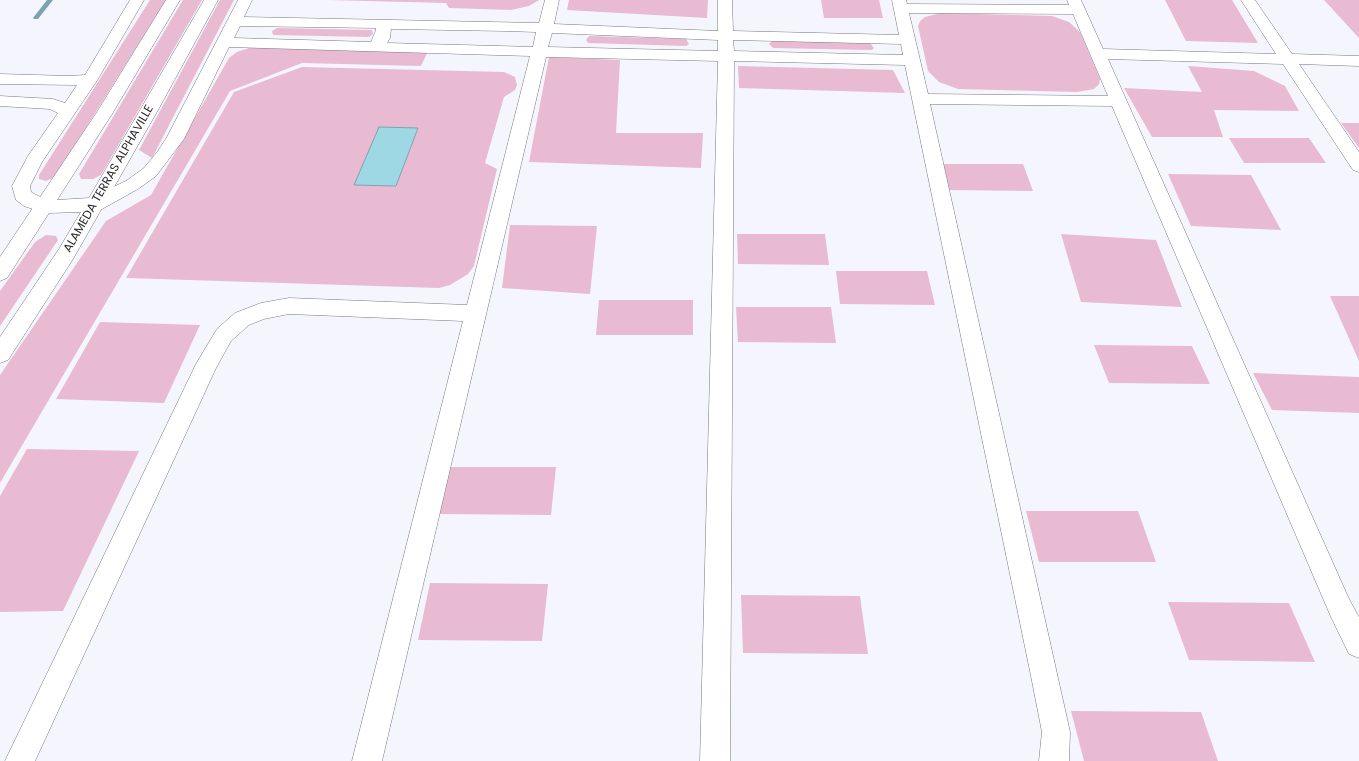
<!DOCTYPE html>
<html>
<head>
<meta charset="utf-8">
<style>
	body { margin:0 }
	canvas { display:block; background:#f4f5fd }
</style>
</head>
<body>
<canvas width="1359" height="761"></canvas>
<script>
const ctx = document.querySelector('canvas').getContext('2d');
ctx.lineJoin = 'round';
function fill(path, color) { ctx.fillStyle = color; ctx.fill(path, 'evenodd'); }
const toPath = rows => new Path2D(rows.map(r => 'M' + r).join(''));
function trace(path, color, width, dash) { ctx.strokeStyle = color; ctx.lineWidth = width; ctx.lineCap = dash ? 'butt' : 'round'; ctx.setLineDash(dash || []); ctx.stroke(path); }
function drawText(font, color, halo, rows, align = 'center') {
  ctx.font = font + ' Poppins,sans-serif'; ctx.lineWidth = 3.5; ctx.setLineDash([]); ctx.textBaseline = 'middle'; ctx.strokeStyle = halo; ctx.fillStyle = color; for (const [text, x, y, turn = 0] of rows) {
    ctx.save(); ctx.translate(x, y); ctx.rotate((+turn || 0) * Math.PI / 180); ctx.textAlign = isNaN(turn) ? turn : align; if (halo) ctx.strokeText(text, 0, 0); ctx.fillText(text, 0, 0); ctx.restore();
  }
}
const green = toPath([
	[150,0,166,0,55,177,46,181,39,179,39,175],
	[183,0,202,0,101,175,93,179,81,179,79,174],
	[220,0,234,0,152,158,139,150],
	[327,0,539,0,529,6,511,10,449,8,446,3],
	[569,0,708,0,707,18,567,10],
	[821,0,879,0,883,18,824,18],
	[1165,0,1232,0,1258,43,1186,41],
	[1324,0,1359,0,1359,38],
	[941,13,1052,16,1069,22,1080,32,1100,79,1099,84,1094,89,1077,92,958,89,939,82,928,71,918,26,920,21,925,17],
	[277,28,372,30,373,34,369,37,273,35,272,31],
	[589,36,686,39,689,44,686,46,588,43,586,40],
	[772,41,870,43,874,48,872,50,773,48,769,44],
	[258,45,429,49,421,66,302,63,230,91,0,483,0,375,106,221,151,195,229,58,237,52],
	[549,57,620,60,616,133,703,133,701,168,529,162],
	[738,66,893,70,905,93,739,88],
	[1188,66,1254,71,1285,86,1299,111,1214,110,1223,137,1152,137,1124,88,1202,92],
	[302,67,504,72,515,77,517,85,515,90,504,97,485,163,497,169,474,266,468,274,450,285,439,288,126,278,234,92],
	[1341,123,1359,123,1359,148],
	[1229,138,1309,138,1326,163,1244,163],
	[941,164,1023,164,1033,191,949,190],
	[1168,174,1251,175,1281,230,1191,226],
	[510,225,597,226,590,294,502,288],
	[737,234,825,234,829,265,738,264],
	[1061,234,1156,240,1182,307,1081,302],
	[46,235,56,236,58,240,0,326,0,291,35,242],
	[836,271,927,271,935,305,840,304],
	[1330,296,1359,296,1359,361],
	[599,300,693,300,693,335,596,335],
	[736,307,831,307,836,343,738,342],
	[100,322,200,325,164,403,56,399],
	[1094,345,1192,346,1210,384,1109,383],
	[1253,373,1359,377,1359,413,1272,410],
	[27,449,139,451,63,611,0,612,0,496],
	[447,467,556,467,551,515,438,514],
	[1026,511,1138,511,1156,562,1039,562],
	[430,583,548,584,542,641,418,640],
	[741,595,860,596,868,654,743,653],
	[1168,602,1289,603,1315,662,1189,660],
	[1071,711,1201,712,1218,761,1084,761]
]);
const water = toPath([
	[379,127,418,128,396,186,354,185,379,127]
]);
const stream = toPath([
	[47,0,53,0,38,19,34,19,33,18,47,0]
]);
const minor = toPath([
	[130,0,144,0,98,79,42,162,30,186,31,192,38,196,52,201,54,206,52,211,45,213,24,206,16,200,12,186,28,156,58,113,50,109,0,106,0,96,53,99,65,103,77,85,0,84,0,74,69,76,85,75,130,0],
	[238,0,252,0,244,17,539,23,545,0,559,0,554,24,718,31,718,0,732,0,733,31,899,35,892,0,906,0,907,4,1069,5,1067,0,1081,0,1103,49,1276,54,1241,0,1255,0,1292,54,1359,56,1359,66,1299,64,1359,152,1359,172,1353,170,1283,64,1108,59,1349,599,1359,617,1359,658,1349,654,1331,617,1112,106,930,104,1070,732,1069,761,1039,761,1042,732,1031,676,905,65,734,61,730,761,700,761,718,61,546,57,382,761,352,761,463,321,289,314,264,319,249,325,231,341,216,368,35,761,5,761,196,364,217,329,235,313,261,303,289,298,467,305,530,56,229,47,184,139,156,176,138,189,102,209,95,211,88,209,86,204,88,199,126,181,144,168,158,151,167,137,238,0],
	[909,13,1073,14,1108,96,928,94,909,13],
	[240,26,376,28,376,30,371,42,234,38,240,26],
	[391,29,506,31,536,32,533,47,499,46,387,43,390,38,391,29],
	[552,33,718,40,718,51,548,47,552,33],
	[733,40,901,44,903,55,734,51,733,40]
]);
const tertiary = toPath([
	[166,0,180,0,112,114,57,200,89,198,204,0,218,0,158,110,73,259,8,360,0,363,0,337,59,249,81,212,49,213,7,278,0,281,0,257,97,112,166,0]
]);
const streetNames = [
	["ALAMEDA TERRAS ALPHAVILLE",109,179,-60]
];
fill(green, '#e9bbd3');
fill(water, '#9ed8e5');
trace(water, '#7ca4ae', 1);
fill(stream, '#7ca4ae');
trace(minor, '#77787e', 1);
trace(tertiary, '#77787e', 1);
fill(minor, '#fff');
fill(tertiary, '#fff');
drawText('12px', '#2c2c2f', '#fff', streetNames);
</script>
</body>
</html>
